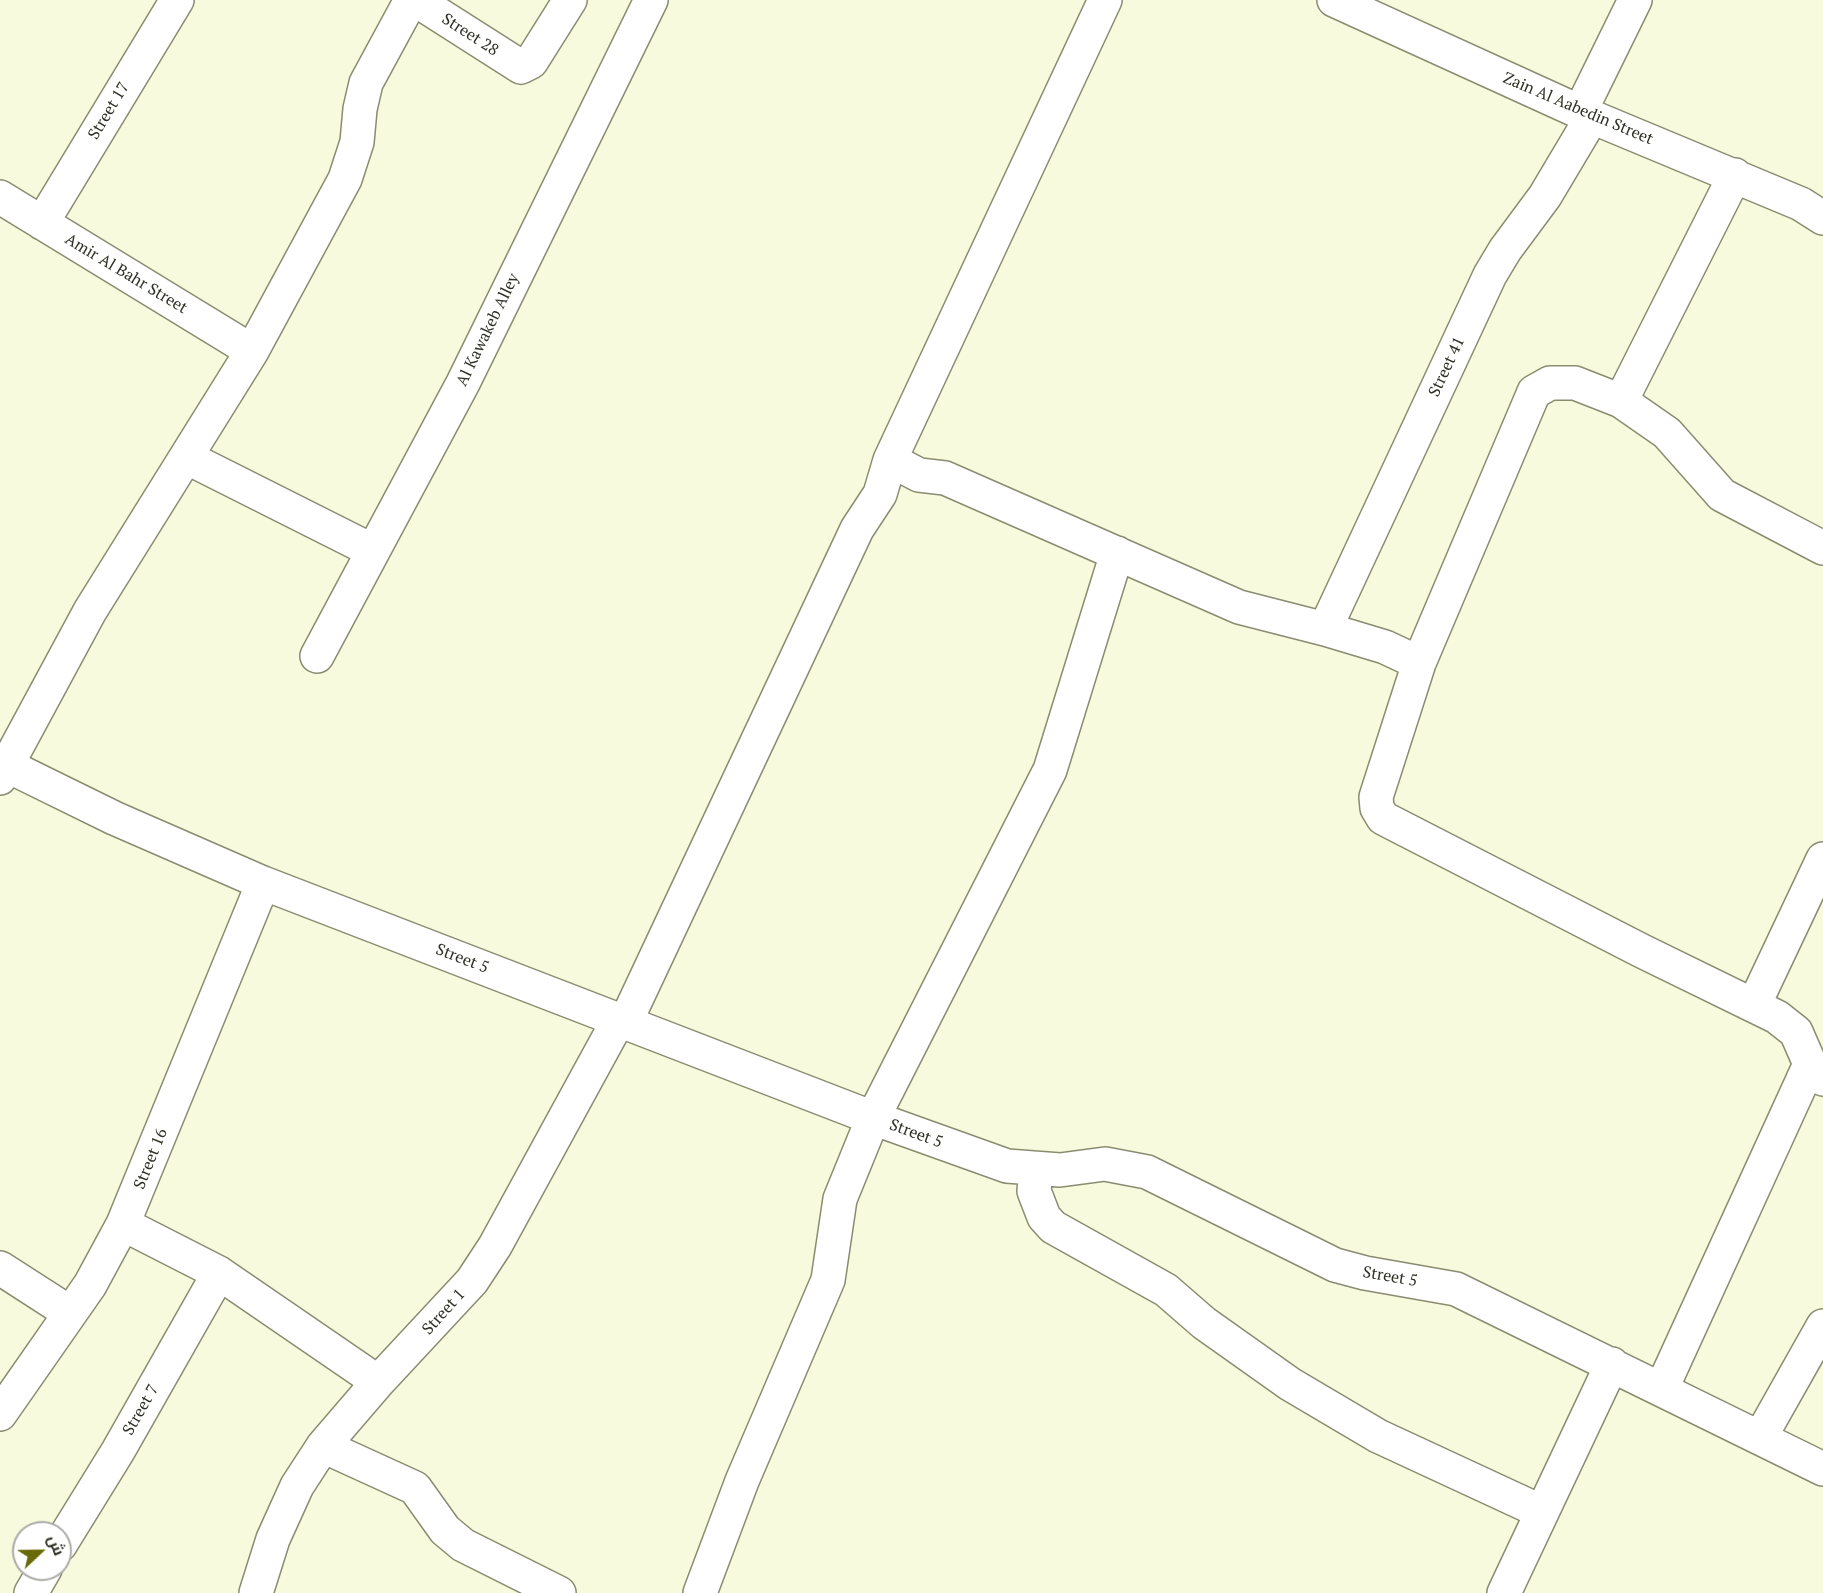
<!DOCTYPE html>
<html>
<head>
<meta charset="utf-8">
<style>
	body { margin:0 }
	#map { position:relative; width:1823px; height:1593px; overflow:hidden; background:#f7fadc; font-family:"PT Serif",Cairo,serif }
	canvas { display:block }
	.north { position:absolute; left:12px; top:1521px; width:60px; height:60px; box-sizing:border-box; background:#fff; border:2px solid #acaca8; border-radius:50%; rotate:68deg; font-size:16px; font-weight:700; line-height:24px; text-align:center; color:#2f3025 }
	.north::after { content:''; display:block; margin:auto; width:21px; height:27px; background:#686a0a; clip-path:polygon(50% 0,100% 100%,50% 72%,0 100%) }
</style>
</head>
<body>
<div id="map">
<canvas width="1823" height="1593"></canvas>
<div class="north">ش</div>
</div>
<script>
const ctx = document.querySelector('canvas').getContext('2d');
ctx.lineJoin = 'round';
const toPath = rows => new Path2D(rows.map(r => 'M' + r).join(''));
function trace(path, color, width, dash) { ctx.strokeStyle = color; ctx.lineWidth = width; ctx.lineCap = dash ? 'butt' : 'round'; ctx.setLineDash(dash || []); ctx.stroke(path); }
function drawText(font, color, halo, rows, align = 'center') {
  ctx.font = font + ' "PT Serif",serif'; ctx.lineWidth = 4.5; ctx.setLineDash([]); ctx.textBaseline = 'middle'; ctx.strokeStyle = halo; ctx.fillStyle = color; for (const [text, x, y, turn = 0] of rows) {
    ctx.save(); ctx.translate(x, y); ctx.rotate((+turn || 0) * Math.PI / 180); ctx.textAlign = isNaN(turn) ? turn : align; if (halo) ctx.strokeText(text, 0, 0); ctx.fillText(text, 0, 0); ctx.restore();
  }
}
const street = toPath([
	[416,0,521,67,531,62,570,0],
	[1334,0,1580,112,1801,204,1823,218],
	[1580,112,1635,0],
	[0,197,252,351],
	[42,223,177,0],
	[1621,401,1667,433,1722,495,1823,548],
	[186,457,373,551],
	[890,460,1105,0],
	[1325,629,1490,275,1505,250,1545,196,1592,117],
	[317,656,463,383,651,0],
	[1419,663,1534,392,1550,383,1575,383,1621,401,1735,175],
	[0,762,114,818,263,883,873,1118,1007,1166,1060,1170,1105,1164,1147,1172,1335,1265,1365,1273,1456,1289,1823,1469],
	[0,778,90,611,252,351,345,179,357,142,360,109,366,83,411,0],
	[1754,1005,1823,859],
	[626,1021,857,529,880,494,890,460,919,475,945,478,1239,607,1325,629,1385,647,1419,663,1376,797,1377,808,1383,818,1642,951,1777,1017,1796,1032,1810,1064,1823,1079],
	[1036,1170,1034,1191,1044,1217,1053,1227,1166,1290,1204,1323,1290,1384,1378,1436,1542,1512],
	[123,1224,219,1273,378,1382],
	[0,1268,70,1313],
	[1662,1388,1810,1064],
	[0,1414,90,1285,123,1224,263,883],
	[1761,1436,1823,1326],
	[323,1446,415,1488,445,1530,463,1545,559,1593],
	[60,1545,118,1451,219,1273],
	[31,1593,45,1569],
	[256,1593,273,1539,297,1486,323,1446,378,1382,472,1281,495,1246,619,1019],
	[700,1593,742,1481,828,1280,840,1199,873,1118,1050,770,1117,553],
	[1504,1593,1612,1364]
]);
const streetNames = [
	["Street 28",470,35,33],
	["Zain Al Aabedin Street",1578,109,23],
	["Street 17",109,111,-59],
	["Amir Al Bahr Street",126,274,31],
	["Al Kawakeb Alley",488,330,-64],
	["Street 41",1447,367,-65],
	["Street 5",462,959,21],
	["Street 5",916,1134,20],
	["Street 16",151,1159,-68],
	["Street 5",1390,1277,10],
	["Street 1",444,1312,-48],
	["Street 7",141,1410,-60]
];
trace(street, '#8a8c71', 36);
trace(street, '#fff', 33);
drawText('16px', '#2f3025', '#fff', streetNames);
</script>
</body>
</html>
